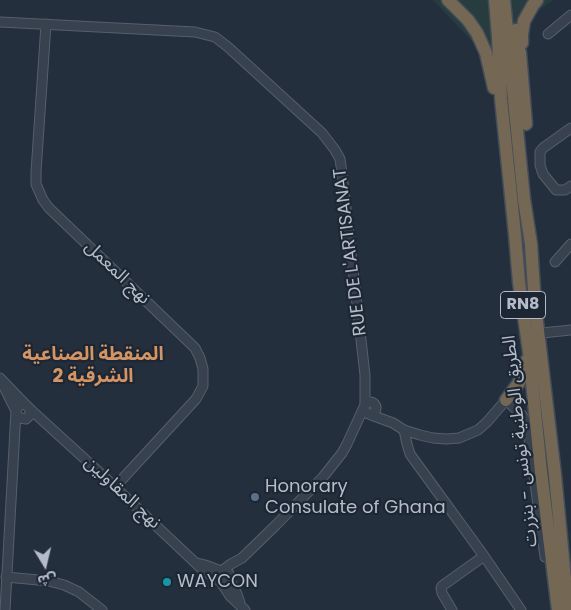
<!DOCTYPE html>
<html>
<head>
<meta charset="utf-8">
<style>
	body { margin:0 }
	#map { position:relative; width:571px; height:610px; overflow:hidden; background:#242f3e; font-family:Poppins,"Noto Sans Arabic",sans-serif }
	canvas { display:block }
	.north { position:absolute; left:20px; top:540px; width:50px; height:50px; -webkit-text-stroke:4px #1d2633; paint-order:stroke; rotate:171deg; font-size:14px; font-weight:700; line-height:20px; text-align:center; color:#b4bcc9 }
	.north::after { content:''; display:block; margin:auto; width:18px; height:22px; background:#b4bcc9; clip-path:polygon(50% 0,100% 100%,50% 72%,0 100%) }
</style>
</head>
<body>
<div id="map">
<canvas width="571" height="610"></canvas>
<div class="north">ش</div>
</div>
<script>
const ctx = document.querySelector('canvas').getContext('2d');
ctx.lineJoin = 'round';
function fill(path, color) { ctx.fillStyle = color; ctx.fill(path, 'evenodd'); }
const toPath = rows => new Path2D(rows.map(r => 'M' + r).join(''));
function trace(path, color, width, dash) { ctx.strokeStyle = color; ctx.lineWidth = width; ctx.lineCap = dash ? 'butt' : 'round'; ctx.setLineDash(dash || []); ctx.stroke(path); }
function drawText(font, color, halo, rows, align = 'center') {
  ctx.font = font + ' Poppins,"Noto Sans Arabic",sans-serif'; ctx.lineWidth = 4.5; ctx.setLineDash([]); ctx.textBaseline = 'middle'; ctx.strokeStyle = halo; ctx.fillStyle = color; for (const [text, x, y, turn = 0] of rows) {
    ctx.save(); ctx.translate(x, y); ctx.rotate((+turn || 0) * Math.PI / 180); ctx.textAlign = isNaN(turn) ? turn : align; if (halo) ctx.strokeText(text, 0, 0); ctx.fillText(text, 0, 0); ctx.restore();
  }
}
const green = toPath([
	[433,0,553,0,532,15,528,30,527,55,484,62,482,52]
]);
const minor = toPath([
	[0,22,195,32,215,37,228,47,322,133,335,150,340,159,342,173,365,375,365,405],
	[46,24,36,172,36,184,39,191,43,200,49,208,195,348,200,358,203,369,203,386,196,399,115,487],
	[548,34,571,15],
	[571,128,543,148,540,152,540,165,543,174,556,190,565,190,571,186],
	[555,262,571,244],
	[542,333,571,330],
	[0,378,26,405],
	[3,385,16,411],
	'364 408a6 6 0 1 1 12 0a6 6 0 1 1-12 0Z',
	[30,409,98,471,203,570,221,582,223,583,228,581,230,578,229,574,226,571,221,571,217,574,217,579],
	[371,415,393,423,404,430,420,435,433,438,446,439,459,438,478,430,487,422,506,400,522,415,527,424,545,557],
	[404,430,407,444,410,454,415,461,484,556,521,610],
	[197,563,205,565,221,571],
	[223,570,231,564,242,558,276,525,323,477,342,453,347,444,364,407],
	[6,577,49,581,64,585,79,592,102,610],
	[229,579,237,594,240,603],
	[221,582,230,596,245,610],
	[5,610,16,411,18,406,23,404,26,405,30,409,30,415,26,419,20,418,16,414],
	[452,610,442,593,441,588,442,586,484,556]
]);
const highway = toPath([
	[448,0,468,20,477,33,486,53,494,88],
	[495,0,498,37,501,99,515,235,519,282,529,352,541,472,558,610],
	[504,0,524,199,531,244,535,305,555,475,568,610],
	[516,30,517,43,520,53,526,124],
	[522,43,522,34,524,21,533,5,537,0],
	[506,400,518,384,521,378,527,360]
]);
const markers = [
	[255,497,5,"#5c6f8a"],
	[167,582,5,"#0f9aa8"]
];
const shields = [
	[523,305,45]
];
const shieldNames = [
	["RN8",523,305]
];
const streetNames = [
	["RUE DE L'ARTISANAT",351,252,-97],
	["نهج المعمل",117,273,44],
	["الطريق الوطنية تونس - بنزرت",521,441,-96],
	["نهج المقاولين",122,493,43]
];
const poiNames = [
	["Honorary",265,487],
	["Consulate of Ghana",265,508],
	["WAYCON",177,582]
];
const neighbourhoodNames = [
	["المنقطة الصناعية",93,355],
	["الشرقية 2",93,377]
];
fill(green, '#263c3f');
trace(minor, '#565f6c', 11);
trace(highway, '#434c59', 15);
trace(minor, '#38414e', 9);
trace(highway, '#746855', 12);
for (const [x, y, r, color] of markers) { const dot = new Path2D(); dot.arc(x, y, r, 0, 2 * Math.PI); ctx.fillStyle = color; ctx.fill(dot); trace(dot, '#1d2633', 2); }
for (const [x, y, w] of shields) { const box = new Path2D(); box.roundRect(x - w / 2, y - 13.5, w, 27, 4); ctx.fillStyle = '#1d2633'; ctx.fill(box); trace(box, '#b4bcc9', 1); }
drawText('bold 16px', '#b4bcc9', null, shieldNames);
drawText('18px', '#b4bcc9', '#1d2633', streetNames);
drawText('18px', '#b4bcc9', '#1d2633', poiNames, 'left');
drawText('bold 19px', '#d59563', '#1d2633', neighbourhoodNames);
</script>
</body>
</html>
